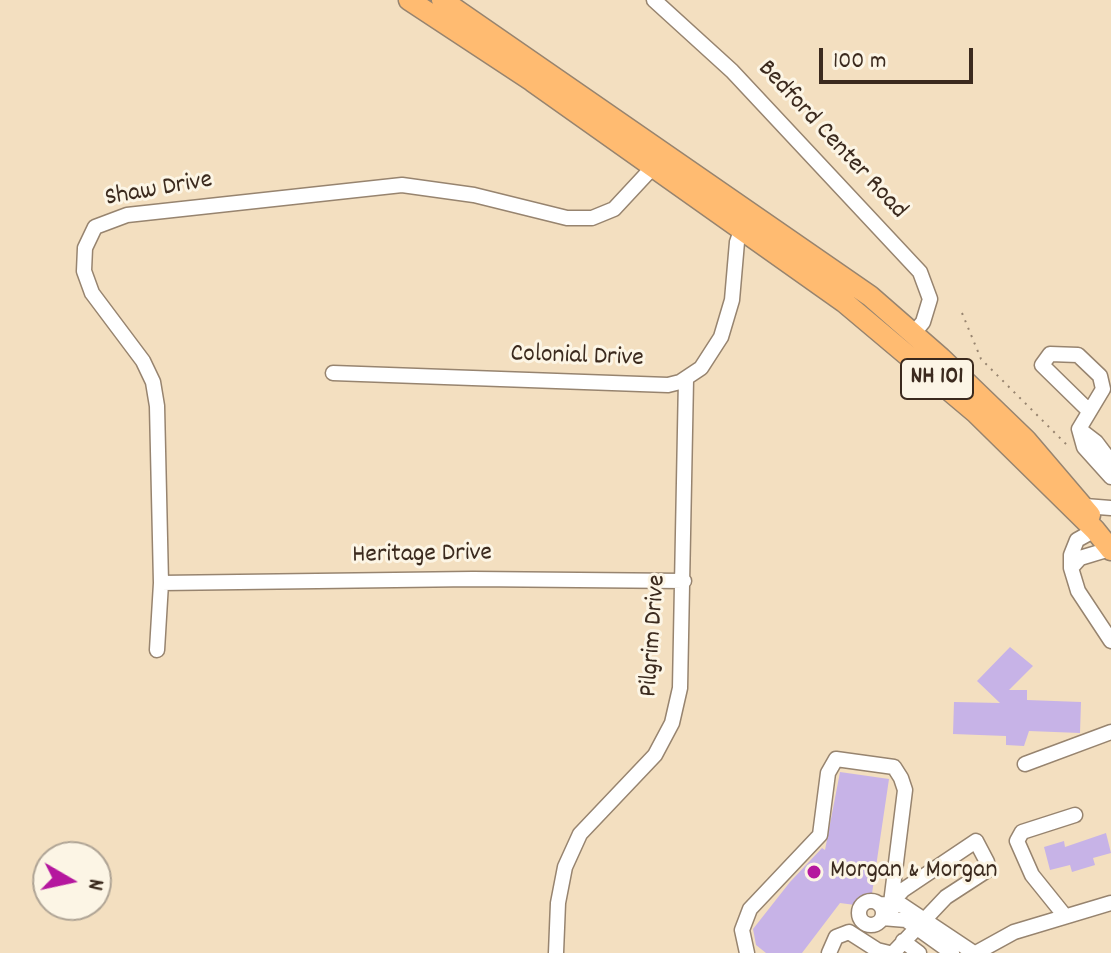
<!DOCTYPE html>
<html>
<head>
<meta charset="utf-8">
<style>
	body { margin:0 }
	#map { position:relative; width:1111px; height:953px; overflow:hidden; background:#f3dfc0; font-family:Dekko,sans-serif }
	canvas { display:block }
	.north { position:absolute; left:32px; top:841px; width:80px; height:80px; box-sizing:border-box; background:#fcf5e5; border:2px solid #afa495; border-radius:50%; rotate:99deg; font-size:22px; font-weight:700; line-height:32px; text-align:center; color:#3b2a1e }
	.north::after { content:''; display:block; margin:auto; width:28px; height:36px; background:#b5179e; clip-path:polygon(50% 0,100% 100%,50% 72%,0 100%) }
	.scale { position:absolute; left:819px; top:48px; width:154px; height:36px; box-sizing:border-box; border:4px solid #3b2a1e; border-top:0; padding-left:10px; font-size:24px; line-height:28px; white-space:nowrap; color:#3b2a1e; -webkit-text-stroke:6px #fcf5e5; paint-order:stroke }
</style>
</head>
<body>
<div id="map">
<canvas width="1111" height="953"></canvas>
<div class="north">N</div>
<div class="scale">100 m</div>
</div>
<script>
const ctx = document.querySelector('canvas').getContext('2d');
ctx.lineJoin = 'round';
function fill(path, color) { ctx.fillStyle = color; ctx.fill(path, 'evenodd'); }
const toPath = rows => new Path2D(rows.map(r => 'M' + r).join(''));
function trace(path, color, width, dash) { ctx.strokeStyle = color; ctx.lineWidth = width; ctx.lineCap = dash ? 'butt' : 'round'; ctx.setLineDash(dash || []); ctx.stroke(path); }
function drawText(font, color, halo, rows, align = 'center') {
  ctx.font = font + ' Dekko,sans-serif'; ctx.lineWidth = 6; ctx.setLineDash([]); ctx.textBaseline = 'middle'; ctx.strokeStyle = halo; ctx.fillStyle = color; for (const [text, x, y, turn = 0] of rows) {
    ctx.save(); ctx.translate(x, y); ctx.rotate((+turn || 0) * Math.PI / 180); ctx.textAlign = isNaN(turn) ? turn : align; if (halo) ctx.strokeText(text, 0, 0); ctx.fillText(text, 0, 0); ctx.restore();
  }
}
const building = toPath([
	[1010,647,1033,666,1009,690,1027,690,1027,700,1081,702,1080,733,1029,731,1024,746,1006,745,1006,736,953,734,954,702,1000,703,977,681],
	[840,772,889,779,870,907,840,903,802,953,766,953,756,945,753,929,790,882,822,848,825,850],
	[1106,833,1111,853,1093,858,1095,865,1072,872,1070,865,1050,870,1044,847,1064,841,1065,847]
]);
const path = toPath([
	[962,313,981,359,1070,448]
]);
const minor = toPath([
	[654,0,732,71,920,272,930,299,923,322,914,333],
	[333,373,668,385,680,382,701,368,721,337,732,300,737,242,742,228,748,227],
	[1088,410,1042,365,1050,354,1078,355,1100,376,1103,389,1079,429,1084,447,1111,477],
	[1079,429,1096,442,1111,462],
	[1085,506,1111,508],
	[1095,530,1077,540,1071,555,1071,568,1078,591,1111,641],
	[1071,568,1080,558,1110,549],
	[161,583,473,579,684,581],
	[157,650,161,583,157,406,153,382,143,361,92,293,84,271,85,248,95,227,127,215,402,185,474,195,567,218,592,218,614,209,654,166],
	[1025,764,1111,732],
	'859 913a12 12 0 1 1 24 0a12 12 0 1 1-24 0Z',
	[879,904,902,905,974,953],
	[1065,916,1032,875,1017,841,1022,832,1075,815],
	[891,917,891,903,903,890,976,841,987,862,986,871,946,897,893,953],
	[882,918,906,920,952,953],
	[903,941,919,953],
	[556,953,558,903,565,867,580,834,655,755,672,723,680,688,686,379],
	[747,953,742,930,750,909,820,835,828,773,836,759,894,767,901,778,905,790,891,903],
	[829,953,836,937,849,932,877,950,889,953],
	[976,953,1014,932,1111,903]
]);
const highway = toPath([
	[409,0,532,81,844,302,976,413,1095,530,1111,550],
	[442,0,870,296,941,358,1026,440,1090,515]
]);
const markers = [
	[814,872,8,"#b5179e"]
];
const shields = [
	[937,379,72]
];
const shieldNames = [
	["NH 101",937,379]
];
const streetNames = [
	["Bedford Center Road",831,141,47],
	["Shaw Drive",159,191,-10],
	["Colonial Drive",577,358,2],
	["Heritage Drive",422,556,-1],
	["Pilgrim Drive",655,636,-86]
];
const poiNames = [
	["Morgan & Morgan",830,872]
];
fill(building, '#c7b3e7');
trace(minor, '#97846f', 17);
trace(highway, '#97846f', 23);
trace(path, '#97846f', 2, [2, 6]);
trace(minor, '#fff', 14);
trace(highway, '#ffbb71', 20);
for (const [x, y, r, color] of markers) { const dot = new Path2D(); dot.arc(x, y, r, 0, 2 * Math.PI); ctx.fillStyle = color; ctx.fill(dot); trace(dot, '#fcf5e5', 3); }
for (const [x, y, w] of shields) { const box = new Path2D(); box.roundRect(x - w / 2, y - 20, w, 40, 6); ctx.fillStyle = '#fcf5e5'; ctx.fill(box); trace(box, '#3b2a1e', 2); }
drawText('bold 24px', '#3b2a1e', null, shieldNames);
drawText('26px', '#3b2a1e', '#fcf5e5', streetNames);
drawText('26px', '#3b2a1e', '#fcf5e5', poiNames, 'left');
</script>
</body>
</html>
